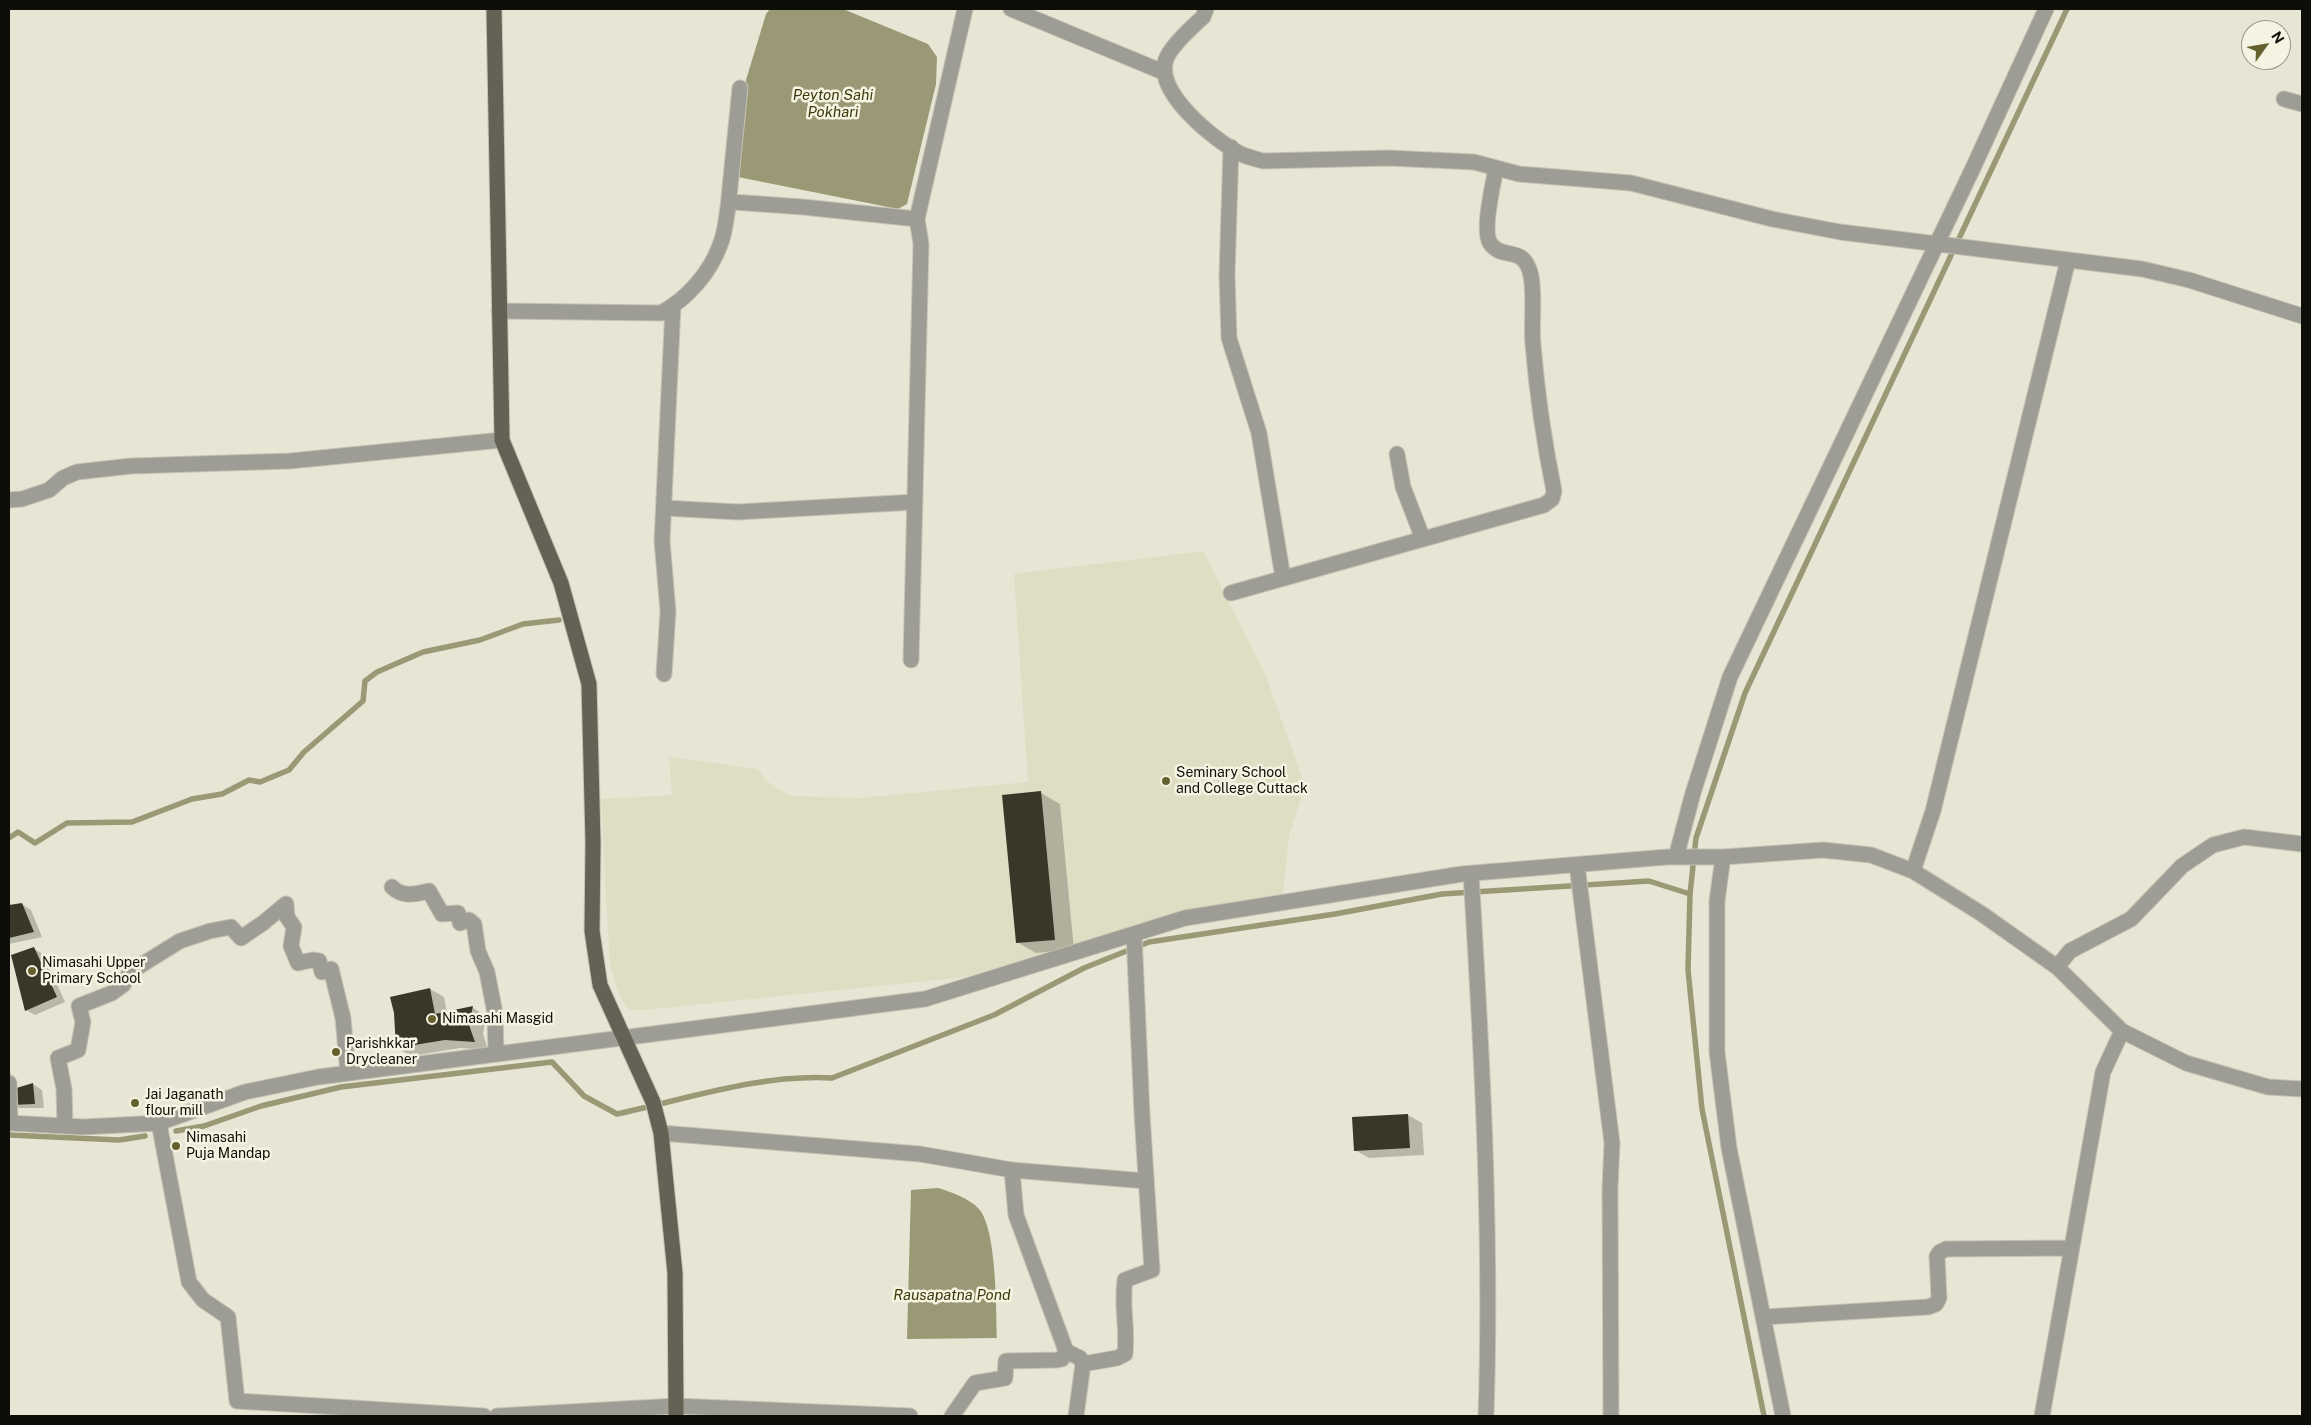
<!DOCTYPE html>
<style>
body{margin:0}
#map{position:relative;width:2311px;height:1425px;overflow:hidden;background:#e7e6d4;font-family:"Public Sans",sans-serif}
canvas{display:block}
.frame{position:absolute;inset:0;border:10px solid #0e0e08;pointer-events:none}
.north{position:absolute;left:2241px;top:20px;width:50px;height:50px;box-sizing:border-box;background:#f5f3e1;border:1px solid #99978a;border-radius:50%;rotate:58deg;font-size:14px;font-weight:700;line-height:20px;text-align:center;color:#0e0e08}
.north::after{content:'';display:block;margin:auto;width:18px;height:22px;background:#65612d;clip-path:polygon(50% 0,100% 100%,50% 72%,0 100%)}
</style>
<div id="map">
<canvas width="2311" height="1425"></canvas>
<div class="frame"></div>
<div class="north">N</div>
</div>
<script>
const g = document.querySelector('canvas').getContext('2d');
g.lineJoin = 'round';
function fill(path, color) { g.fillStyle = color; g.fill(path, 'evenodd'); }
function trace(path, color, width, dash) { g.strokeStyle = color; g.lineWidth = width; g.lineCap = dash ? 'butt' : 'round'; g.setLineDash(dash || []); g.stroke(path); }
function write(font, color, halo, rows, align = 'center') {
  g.font = font + ' "Public Sans",sans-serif'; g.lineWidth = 5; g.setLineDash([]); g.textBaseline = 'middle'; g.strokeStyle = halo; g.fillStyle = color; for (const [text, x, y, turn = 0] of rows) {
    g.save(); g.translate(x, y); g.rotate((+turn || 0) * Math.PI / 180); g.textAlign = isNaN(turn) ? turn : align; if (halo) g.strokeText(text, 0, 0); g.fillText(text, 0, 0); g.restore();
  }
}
const built = new Path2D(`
 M1203 551 1265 674 1303 780V791L1289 836 1283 894 1194 908 966 977 644 1010H630L621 999 610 966 601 799 672 795 669 757 758 769 765 780 790 796 861 798 1028 782 1014 574Z`);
const water = new Path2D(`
 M770 9H843L928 44 937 57 936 84 907 204 898 209 738 177 743 90 766 14Z
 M938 1188C951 1192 969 1198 979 1209 997 1230 996 1309 997 1338L907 1339 911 1190Z`);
const shadow = new Path2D(`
 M1041 793 1060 804 1074 950 1036 953 1017 942Z
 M22 904 31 910 42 937 9 944V906Z
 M34 949 43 954 65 1002 35 1015 26 1010Z
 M430 989 444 997 447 1013 473 1008 486 1016 483 1034 488 1050 460 1048 411 1056 397 1048Z
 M9 1065 13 1090 33 1084 42 1090 44 1108H9Z
 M1408 1115 1422 1123 1424 1155 1369 1158 1355 1150Z`);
const stream = new Path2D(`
 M9 838 18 832 35 843 67 823 132 822 192 799 222 794 249 780 260 782 289 770 304 752 363 701 365 681 377 672 423 652 480 640 523 624 559 620
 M176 1131 204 1126 261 1106 341 1087 552 1062 584 1096 617 1114C687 1099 759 1074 832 1078L994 1015 1084 968 1149 942 1335 914 1442 894 1649 881 1690 894
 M9 1135 119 1140 145 1136
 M1764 1416 1702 1109 1688 970 1690 894 1696 838 1745 693 2067 9`);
const building = new Path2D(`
 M1041 791 1055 940 1016 943 1002 795Z
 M22 903 34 932 9 938V905Z
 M34 947 57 997 25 1011 11 955Z
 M430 988 435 1014 473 1006 469 1025 475 1042 445 1040 396 1048 394 1013 390 997Z
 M33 1083 35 1104 10 1105 13 1089Z
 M1408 1114 1410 1148 1354 1151 1352 1117Z`);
const minor = new Path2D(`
 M1011 9 1163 72
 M1206 9 1203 17C1192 27 1173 44 1167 57 1151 90 1215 141 1241 154 1248 157 1256 159 1263 161L1388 158 1474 162 1519 174 1631 183 1772 219 1840 232 2142 269 2189 280 2302 316
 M2284 99 2302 104
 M1231 147 1227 275 1229 338 1259 433 1283 578
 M728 207 740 88
 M499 311 661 313C687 299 710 273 720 245 725 234 726 219 728 207L733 202 803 207 917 219 965 9
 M1397 454 1403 487 1423 539
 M9 500 22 499 49 490 63 478 77 472 131 466 290 461 502 440
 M664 508 738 512 915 502
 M1231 593 1544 505 1552 499 1554 491C1544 442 1537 394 1533 344 1531 323 1535 296 1531 276 1524 243 1503 262 1490 243 1482 230 1493 185 1496 168
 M911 660 921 244 917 219
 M664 674 668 611 662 541 673 306
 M1676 857 1693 793 1730 677 1973 168 2046 9
 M1723 857 1717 901V1052L1729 1148 1783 1416
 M1577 865 1612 1143 1610 1189 1611 1416
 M1913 871 1933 811 2068 260
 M1471 874C1482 1054 1492 1235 1486 1416
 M392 887C403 898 415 894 429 891L442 914 458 913 460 923 469 920 474 924 478 951 487 972 495 1013 496 1054
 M2057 967 2070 951 2131 919 2182 866 2213 845 2244 837 2302 844
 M9 1083 10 1123
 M9 1123 83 1127 159 1123 245 1092 318 1077 925 999 1185 918 1462 874 1667 857H1723L1823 850 1871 855 1913 871 1982 914 2057 967 2122 1031 2186 1063 2268 1087 2302 1089
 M159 1123 189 1282 203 1300 228 1317 237 1401 484 1416
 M65 1126 64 1089 58 1058 78 1050 83 1022 79 1006 112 993 123 985 130 972 180 941 210 931 231 927 241 938 263 923 286 904 287 917 294 927 291 946 298 963 312 960 319 961 322 972 331 969 343 1018 348 1073
 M661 1133 920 1154 1012 1170 1146 1181
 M1012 1170 1016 1215 1066 1351 1080 1358 1083 1364 1076 1416
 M1764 1317 1928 1307 1936 1304 1939 1298 1937 1256 1940 1252 1946 1249 2071 1248
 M1083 1364 1117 1358 1125 1354C1128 1328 1121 1307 1125 1280L1152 1270 1142 1114 1134 934
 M497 1416 676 1406 910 1416
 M952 1416 975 1383 1005 1378 1006 1361 1057 1360 1062 1359 1066 1351
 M2042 1416 2103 1072 2122 1031`);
const major = new Path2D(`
 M494 9 502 440 561 583 589 684 593 842 592 931 600 985 653 1102 661 1133 675 1273 676 1416`);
const markers = [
 [1166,781,5,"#65612d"],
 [32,971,5,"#65612d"],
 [432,1019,5,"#65612d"],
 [336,1052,5,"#65612d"],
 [135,1103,5,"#65612d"],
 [176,1146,5,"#65612d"]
];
const poiNames = [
 ["Seminary School",1176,773],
 ["and College Cuttack",1176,789],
 ["Nimasahi Upper",42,963],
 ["Primary School",42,979],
 ["Nimasahi Masgid",442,1019],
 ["Parishkkar",346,1044],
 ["Drycleaner",346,1060],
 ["Jai Jaganath",145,1095],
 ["flour mill",145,1111],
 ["Nimasahi",186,1138],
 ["Puja Mandap",186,1154]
];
const waterNames = [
 ["Peyton Sahi",833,95],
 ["Pokhari",833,112],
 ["Rausapatna Pond",952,1295]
];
fill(built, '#dfddc3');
fill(water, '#9a9875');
fill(shadow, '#0003');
trace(stream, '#9a9875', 5.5);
fill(building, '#383728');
trace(minor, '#c4c3b3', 17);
trace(major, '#c4c3b3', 17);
trace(minor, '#9d9d95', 15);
trace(major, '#636254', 15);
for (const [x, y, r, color] of markers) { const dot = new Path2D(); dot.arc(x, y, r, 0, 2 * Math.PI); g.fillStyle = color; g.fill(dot); trace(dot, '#f5f3e1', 2); }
write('14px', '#0e0e08', '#f5f3e1', poiNames, 'left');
write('italic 15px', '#3e3a0d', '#f5f3e1', waterNames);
</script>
